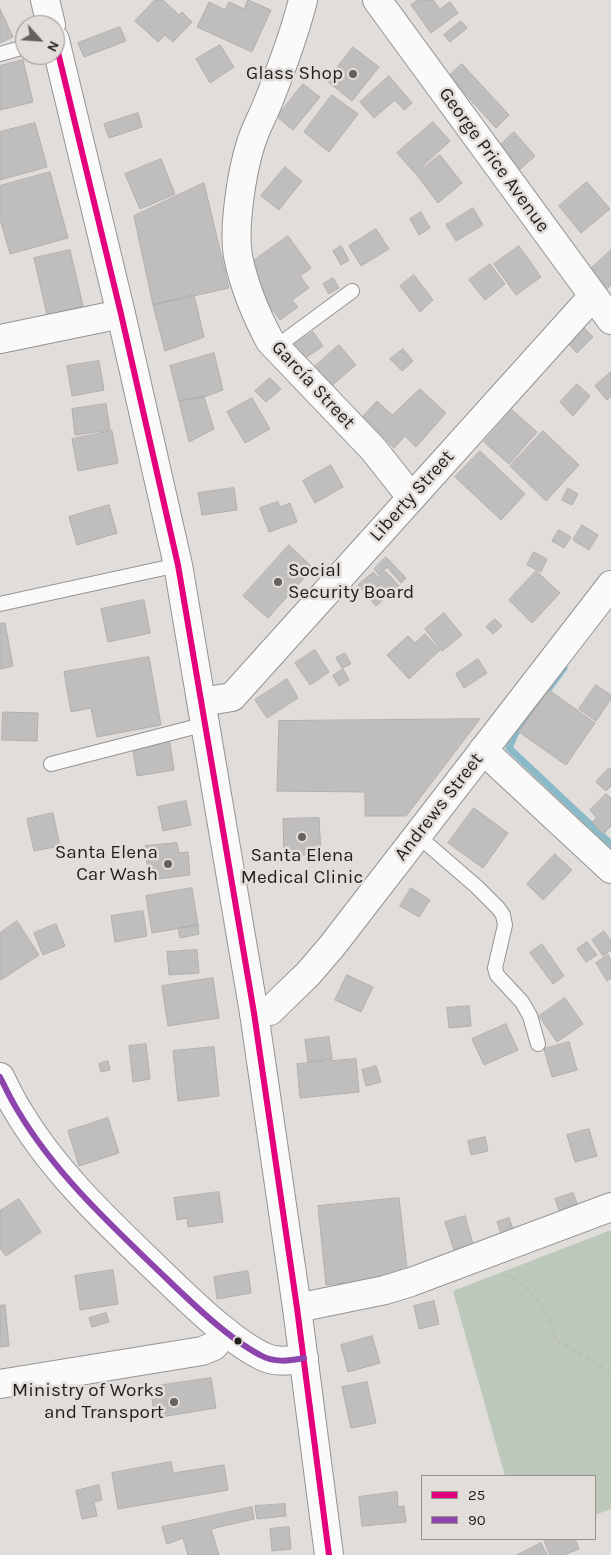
<!DOCTYPE html>
<meta charset="utf-8">
<style>
body{margin:0}
#map{position:relative;width:611px;height:1555px;overflow:hidden;background:#e0dddb;font-family:Karla,sans-serif}
canvas{display:block}
.legend{position:absolute;left:421px;top:1475px;width:175px;height:65px;box-sizing:border-box;background:#e2ddd9;border:1px solid #95918e;margin:0;padding:6px 9px;list-style:none;font-size:15px;color:#211f1e}
.legend li{display:flex;align-items:center;gap:10px;height:25px}
.legend b{width:25px;border:1px solid #95918e}
.north{position:absolute;left:15px;top:15px;width:50px;height:50px;box-sizing:border-box;background:#e2ddd9;border:1px solid #95918e;border-radius:50%;rotate:116deg;font-size:14px;font-weight:700;line-height:20px;text-align:center;color:#211f1e}
.north::after{content:'';display:block;margin:auto;width:18px;height:22px;background:#646260;clip-path:polygon(50% 0,100% 100%,50% 72%,0 100%)}
</style>
<div id="map">
<canvas width="611" height="1555"></canvas>
<ul class="legend">
<li><b style="height:6px;background:#e5007d"></b>25</li>
<li><b style="height:6px;background:#8e44ad"></b>90</li>
</ul>
<div class="north">N</div>
</div>
<script>
const g = document.querySelector('canvas').getContext('2d');
g.lineJoin = 'round';
function fill(path, color) { g.fillStyle = color; g.fill(path, 'evenodd'); }
function trace(path, color, width, dash) { g.strokeStyle = color; g.lineWidth = width; g.lineCap = dash ? 'butt' : 'round'; g.setLineDash(dash || []); g.stroke(path); }
function write(font, color, halo, rows, align = 'center') {
  g.font = font + ' Karla,sans-serif'; g.lineWidth = 5; g.setLineDash([]); g.textBaseline = 'middle'; g.strokeStyle = halo; g.fillStyle = color; for (const [text, x, y, turn = 0] of rows) {
    g.save(); g.translate(x, y); g.rotate((+turn || 0) * Math.PI / 180); g.textAlign = isNaN(turn) ? turn : align; if (halo) g.strokeText(text, 0, 0); g.fillText(text, 0, 0); g.restore();
  }
}
const green = new Path2D(`
 M611 1230V1509L595 1515V1476H505L453 1291Z`);
const stream = new Path2D(`
 M564 668 515 734 509 748 611 844`);
const building = new Path2D(`
 M155 0H163L179 15 182 12 192 22 173 42 165 35 158 42 135 21Z
 M248 0 271 10 252 52 197 27 209 2 225 10 229 2 244 9Z
 M418 0H433L440 9 450 2 458 13 431 33 411 5Z
 M0 9 13 37 0 43Z
 M461 21 467 28 450 42 444 35Z
 M120 27 126 41 84 57 78 43Z
 M220 45 234 67 210 83 196 59Z
 M353 47 379 67 352 101 327 81Z
 M23 60 33 102 0 110V66Z
 M462 64 509 115 496 128 449 76Z
 M389 76 412 103 404 110 395 100 374 118 360 102Z
 M303 84 320 97 293 130 277 117Z
 M332 95 358 114 329 152 304 132Z
 M138 113 142 127 109 138 104 124Z
 M433 122 450 141 415 173 397 153Z
 M35 123 47 167 0 180V132Z
 M514 132 535 156 517 172 496 149Z
 M440 155 462 183 438 203 416 174Z
 M161 159 175 194 140 209 125 174Z
 M285 167 302 181 279 210 261 196Z
 M50 172 68 238 10 254 0 219V186Z
 M587 182 610 209 581 233 559 206Z
 M204 183 229 288 153 305 134 216Z
 M473 208 483 225 456 241 446 225Z
 M421 212 430 228 419 235 410 219Z
 M376 229 389 249 361 266 349 246Z
 M288 236 311 268 300 276 309 288 292 300 298 307 280 320 242 269Z
 M341 246 349 260 341 265 333 251Z
 M519 246 541 277 516 295 494 264Z
 M70 250 83 306 47 315 34 258Z
 M611 250V285L601 295 583 276Z
 M490 264 505 284 485 300 469 280Z
 M414 275 433 300 420 312 400 286Z
 M333 278 339 288 329 294 323 284Z
 M194 295 204 337 165 351 153 305Z
 M582 326 593 337 577 353 567 342Z
 M313 332 323 346 304 359 294 345Z
 M339 345 356 365 330 387 313 368Z
 M403 349 413 361 402 371 390 359Z
 M214 353 223 390 204 397 179 401 170 366Z
 M99 361 104 390 72 396 67 366Z
 M611 372V396L607 400 595 386Z
 M270 378 281 389 266 402 255 391Z
 M577 384 590 396 573 416 560 402Z
 M420 389 446 413 416 447 405 436 394 448 363 416 377 401 392 415Z
 M204 397 214 429 189 442 179 401Z
 M252 398 270 429 245 443 227 412Z
 M106 404 110 430 75 435 72 409Z
 M512 410 537 432 509 464 484 442Z
 M112 431 118 463 78 471 72 439Z
 M543 431 579 465 546 501 510 466Z
 M480 451 525 494 501 520 455 477Z
 M331 465 343 487 315 503 303 481Z
 M234 488 237 510 202 515 198 493Z
 M568 488 578 494 572 505 562 500Z
 M278 502 280 507 290 503 297 522 269 532 260 508Z
 M109 505 117 533 77 545 69 517Z
 M582 525 598 535 589 550 573 540Z
 M559 530 571 537 564 548 552 541Z
 M289 545 313 568 268 618 243 596Z
 M534 552 547 559 541 572 527 565Z
 M386 557 406 578 401 583 387 567 379 575 374 569Z
 M385 571 399 586 376 606 358 585 373 572 378 577Z
 M536 571 560 593 532 623 509 600Z
 M144 600 150 633 108 642 101 609Z
 M444 613 462 635 442 651 425 629Z
 M495 619 502 626 493 634 486 627Z
 M5 623 13 666 0 669V624Z
 M425 634 440 650 409 679 387 655 408 636 415 643Z
 M315 650 329 672 310 685 295 663Z
 M345 653 351 664 342 668 336 658Z
 M149 657 161 725 97 737 91 708 71 712 64 672Z
 M478 659 487 673 464 688 456 674Z
 M343 669 349 680 339 686 333 676Z
 M287 679 298 698 267 718 255 700Z
 M596 685 611 695V699L596 721 579 709Z
 M549 690 595 723 566 765 519 732Z
 M3 712 38 713 37 741 2 740Z
 M480 719 406 816H365V792L277 791 279 721Z
 M169 737 174 770 137 776 132 744Z
 M609 768 611 770V786L606 791 596 782Z
 M606 794 611 798V826L603 834 592 822 597 818 590 810Z
 M186 801 191 825 163 831 158 807Z
 M474 808 508 833 483 868 448 843Z
 M53 813 60 846 34 851 27 819Z
 M319 818 321 854 284 856 283 819Z
 M177 843 179 853 188 852 190 875 149 880 145 846Z
 M555 854 572 870 543 900 527 884Z
 M192 888 198 925 152 933 146 896Z
 M411 888 430 900 419 917 400 906Z
 M143 911 147 936 115 942 111 916Z
 M17 921 39 955 1 980 0 978V933Z
 M56 924 65 946 43 955 34 933Z
 M198 925 199 934 180 938 178 928Z
 M604 931 611 941V950L603 956 592 940Z
 M587 942 597 955 586 962 577 949Z
 M542 944 564 976 553 984 530 953Z
 M197 950 199 973 169 975 167 952Z
 M608 955 611 960V978L607 981 596 963Z
 M347 975 373 987 361 1012 335 1000Z
 M213 978 219 1018 168 1026 162 986Z
 M565 998 583 1024 557 1042 539 1016Z
 M469 1006 471 1026 449 1028 447 1008Z
 M506 1024 518 1050 484 1065 472 1039Z
 M329 1037 332 1059 308 1062 305 1040Z
 M569 1042 577 1070 552 1077 544 1049Z
 M146 1044 150 1079 133 1082 129 1046Z
 M214 1047 219 1096 178 1101 173 1051Z
 M356 1059 359 1092 300 1098 297 1064Z
 M108 1061 110 1070 101 1072 99 1064Z
 M376 1066 381 1082 366 1086 362 1070Z
 M108 1118 119 1153 79 1166 68 1131Z
 M589 1129 597 1156 575 1162 567 1135Z
 M485 1137 488 1151 471 1155 468 1141Z
 M219 1192 223 1222 188 1227 187 1218 177 1220 174 1198Z
 M573 1193 579 1209 561 1216 555 1199Z
 M399 1198 408 1277 326 1285 318 1206Z
 M19 1199 41 1232 6 1256 0 1248V1211Z
 M465 1216 473 1244 454 1250 445 1222Z
 M509 1218 513 1229 501 1233 497 1222Z
 M113 1270 118 1304 80 1310 75 1276Z
 M248 1271 251 1293 217 1299 214 1277Z
 M434 1301 439 1324 419 1329 414 1306Z
 M5 1305 9 1346 0 1347V1306Z
 M106 1313 109 1322 92 1327 89 1318Z
 M372 1336 380 1363 348 1372 341 1345Z
 M211 1378 216 1408 155 1418 150 1387Z
 M367 1382 376 1423 351 1428 342 1387Z
 M171 1462 173 1473 224 1465 228 1490 118 1509 112 1473Z
 M99 1485 102 1500 94 1502 97 1516 82 1519 76 1491Z
 M397 1492 398 1507 404 1506 406 1522 362 1526 359 1497Z
 M285 1504 286 1516 257 1519 255 1506Z
 M252 1507 254 1519 211 1529 219 1555H188L183 1538 167 1544 162 1527Z
 M289 1527 291 1549 272 1551 270 1529Z
 M544 1539H575L579 1549 564 1555H550Z
 M541 1543 547 1555H517Z`);
const path = new Path2D(`
 M505 1275C531 1285 550 1312 556 1340L611 1372`);
const lane = new Path2D(`
 M0 54 25 47
 M276 347 352 291
 M0 604 178 565
 M51 764 206 724
 M417 835 477 887 498 908 503 915 505 925 495 968 497 975 522 1002 530 1016 538 1044`);
const street = new Path2D(`
 M303 0C294 36 281 70 267 105 262 117 255 130 251 143 242 171 233 227 238 256 244 286 256 315 270 341L374 450 411 497
 M0 339 121 314
 M483 750 611 869
 M254 1013 270 1011 279 1002 308 974 332 946 611 585
 M297 1308 385 1290 411 1282 611 1207
 M0 1384 202 1351 214 1346 225 1331`);
const secondary = new Path2D(`
 M45 0 51 25
 M377 0 611 320
 M55 40 121 314 178 565 254 1013 297 1308 329 1555
 M202 702 232 697 593 296
 M0 1077C6 1089 11 1100 18 1111 56 1175 113 1227 166 1278 192 1303 228 1338 260 1355 274 1363 288 1361 304 1358`);
const bus1 = new Path2D(`
 M55 40 121 314 178 565 254 1013 297 1308 329 1555`);
const bus2 = new Path2D(`
 M0 1077C6 1089 11 1100 18 1111 56 1175 113 1227 166 1278 192 1303 228 1338 260 1355 274 1363 288 1361 304 1358`);
const markers = [
 [353,74,5,"#646260"],
 [278,582,5,"#646260"],
 [302,837,5,"#646260"],
 [168,864,5,"#646260"],
 [238,1341,4.5,"#211f1e"],
 [174,1402,5,"#646260"]
];
const poiNames = [
 ["Glass Shop",343,74],
 ["Social",288,571,"left"],
 ["Security Board",288,593,"left"],
 ["Santa Elena",158,853],
 ["Car Wash",158,875],
 ["Santa Elena",302,856,"center"],
 ["Medical Clinic",302,878,"center"],
 ["Ministry of Works",164,1391],
 ["and Transport",164,1413]
];
const streetNames = [
 ["George Price Avenue",494,160,54],
 ["García Street",313,385,47],
 ["Liberty Street",412,496,-48],
 ["Andrews Street",439,807,-52]
];
fill(green, '#bcc9ba');
trace(stream, '#8abac8', 7);
fill(building, '#c0bebd');
trace(building, '#b1afad', 1);
trace(lane, '#969492', 16);
trace(street, '#969492', 30);
trace(secondary, '#969492', 30);
trace(path, '#bebdbb', 3, [4, 4]);
trace(lane, '#fafafa', 14);
trace(street, '#fafafa', 28);
trace(secondary, '#fafafa', 28);
trace(bus1, '#e5007d', 6);
trace(bus2, '#8e44ad', 6);
for (const [x, y, r, color] of markers) { const dot = new Path2D(); dot.arc(x, y, r, 0, 2 * Math.PI); g.fillStyle = color; g.fill(dot); trace(dot, '#e2ddd9', 2); }
write('19px', '#211f1e', '#e2ddd9', poiNames, 'right');
write('19px', '#211f1e', '#e2ddd9', streetNames);
</script>
